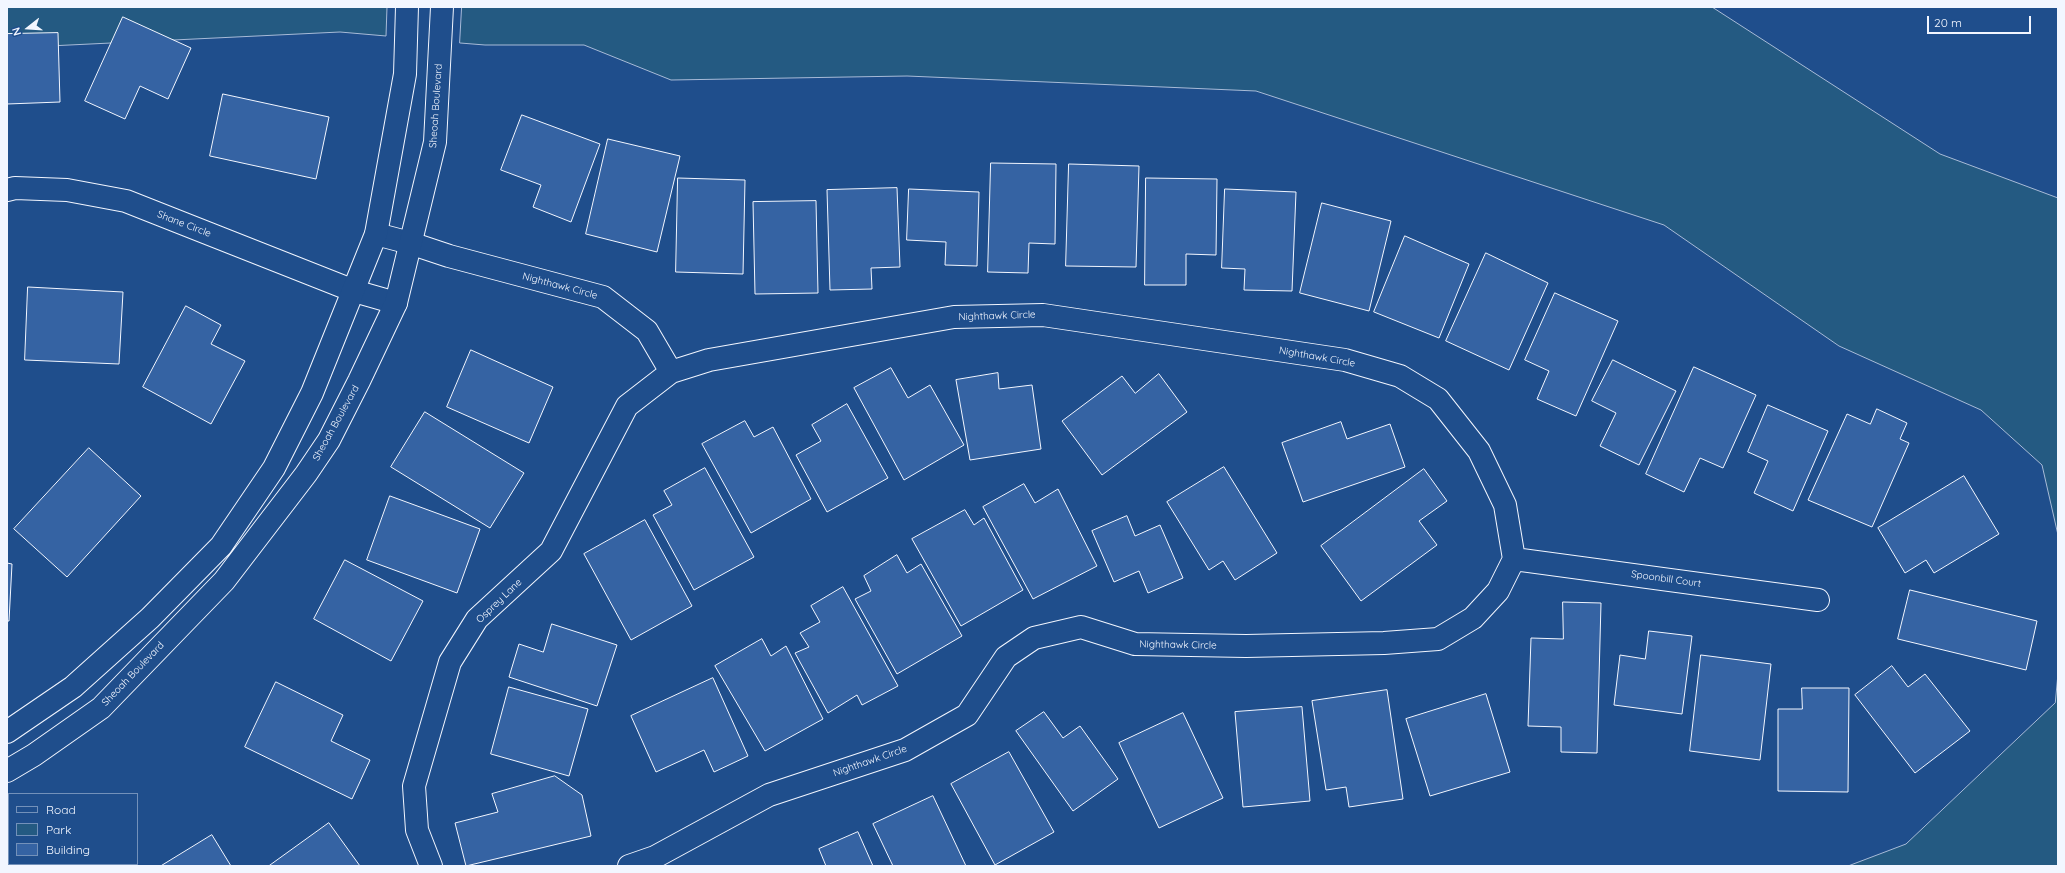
<!DOCTYPE html>
<style>
body{margin:0}
#map{position:relative;width:2065px;height:873px;overflow:hidden;background:#1f4e8c;font-family:Quicksand,sans-serif}
canvas{display:block}
.frame{position:absolute;inset:0;border:8px solid #f2f6ff;pointer-events:none}
.legend{position:absolute;left:8px;top:793px;width:130px;height:72px;box-sizing:border-box;background:#1f4e8c;border:1px solid #7391ba;margin:0;padding:5px 7px;list-style:none;font-size:12px;color:#f2f6ff}
.legend li{display:flex;align-items:center;gap:8px;height:20px}
.legend b{width:20px;border:1px solid #7391ba}
.north{position:absolute;left:8px;top:8px;width:40px;height:40px;-webkit-text-stroke:3px #1f4e8c;paint-order:stroke;rotate:253deg;font-size:11px;font-weight:700;line-height:16px;text-align:center;color:#f2f6ff}
.north::after{content:'';display:block;margin:auto;width:14px;height:18px;background:#f2f6ff;clip-path:polygon(50% 0,100% 100%,50% 72%,0 100%)}
.scale{position:absolute;left:1927px;top:16px;width:104px;height:18px;box-sizing:border-box;border:2px solid #f2f6ff;border-top:0;padding-left:5px;font-size:12px;line-height:14px;white-space:nowrap;color:#f2f6ff;-webkit-text-stroke:3px #1f4e8c;paint-order:stroke}
</style>
<div id="map">
<canvas width="2065" height="873"></canvas>
<div class="frame"></div>
<ul class="legend">
<li><b style="height:5px;background:#1f4e8c"></b>Road</li>
<li><b style="height:11px;background:#245a82"></b>Park</li>
<li><b style="height:11px;background:#3563a3"></b>Building</li>
</ul>
<div class="north">N</div>
<div class="scale">20 m</div>
</div>
<script>
const g = document.querySelector('canvas').getContext('2d');
g.lineJoin = 'round';
function fill(path, color) { g.fillStyle = color; g.fill(path, 'evenodd'); }
function trace(path, color, width, dash) { g.strokeStyle = color; g.lineWidth = width; g.lineCap = dash ? 'butt' : 'round'; g.setLineDash(dash || []); g.stroke(path); }
function write(font, color, halo, rows, align = 'center') {
  g.font = font + ' Quicksand,sans-serif'; g.lineWidth = 3; g.setLineDash([]); g.textBaseline = 'middle'; g.strokeStyle = halo; g.fillStyle = color; for (const [text, x, y, turn = 0] of rows) {
    g.save(); g.translate(x, y); g.rotate((+turn || 0) * Math.PI / 180); g.textAlign = isNaN(turn) ? turn : align; if (halo) g.strokeText(text, 0, 0); g.fillText(text, 0, 0); g.restore();
  }
}
const green = new Path2D(`
 M7 7H387L386 36 340 32 7 48Z
 M462 7H1712L1940 154 2058 198V535L2042 465 1981 410 1839 346 1664 225 1256 91 907 76 671 80 584 45H485L460 43Z
 M2058 674V866H1848L1906 844 2055 703Z`);
const building = new Path2D(`
 M123 17 191 48 168 99 140 86 125 119 85 101Z
 M58 33 60 102 7 104V34Z
 M223 94 329 117 316 179 210 156Z
 M522 115 600 144 571 222 533 207 541 185 501 170Z
 M608 139 680 156 657 252 586 234Z
 M991 163 1056 164 1055 244 1029 243 1028 273 988 272Z
 M1069 164 1139 166 1136 267 1066 266Z
 M678 178 745 180 743 274 676 272Z
 M1146 178 1217 179 1216 255 1186 254V285H1145Z
 M897 188 900 267 871 268 872 289 830 290 827 190Z
 M909 189 979 192 977 266 945 265 946 242 907 240Z
 M1225 189 1296 192 1292 291 1244 290 1245 269 1222 268Z
 M816 201 818 293 755 294 753 202Z
 M1322 203 1391 221 1369 311 1300 293Z
 M1405 236 1469 264 1439 338 1374 312Z
 M1486 253 1548 283 1509 370 1446 341Z
 M28 287 123 292 119 364 25 360Z
 M1555 293 1618 321 1576 416 1537 399 1549 371 1525 360Z
 M186 306 221 325 211 344 245 361 211 424 143 387Z
 M471 350 553 387 529 443 447 407Z
 M1613 360 1676 391 1639 465 1600 446 1616 413 1592 401Z
 M1694 367 1756 395 1723 468 1700 458 1684 492 1646 474Z
 M891 368 908 398 930 385 964 445 904 480 854 388Z
 M998 373 999 389 1032 385 1041 449 970 460 956 380Z
 M1159 374 1187 412 1102 475 1062 421 1122 376 1135 393Z
 M847 404 888 478 827 512 796 455 821 441 812 425Z
 M1768 405 1828 431 1793 511 1754 493 1768 461 1748 452Z
 M1877 409 1907 423 1900 439 1909 443 1872 527 1808 500 1847 414 1870 424Z
 M425 412 524 473 490 528 391 467Z
 M745 421 754 437 773 427 811 499 751 533 702 444Z
 M1341 422 1347 439 1390 424 1405 467 1303 502 1282 443Z
 M89 448 141 496 67 577 14 529Z
 M1224 467 1277 553 1235 580 1223 561 1209 570 1167 502Z
 M705 468 754 557 694 590 653 515 672 505 664 491Z
 M1424 469 1447 501 1419 521 1437 545 1361 601 1321 546Z
 M1964 476 1999 534 1934 573 1926 560 1905 573 1878 528Z
 M1024 484 1035 503 1058 489 1097 566 1033 599 983 507Z
 M390 496 480 529 457 593 367 560Z
 M965 510 974 525 984 518 1023 590 961 626 912 539Z
 M1127 516 1135 536 1160 525 1183 578 1148 593 1139 571 1114 582 1092 531Z
 M645 520 692 606 631 640 584 554Z
 M897 555 907 573 921 564 962 636 897 674 855 599 871 591 864 576Z
 M345 560 423 601 391 661 314 619Z
 M7 563 12 564 9 621H7Z
 M843 587 898 686 862 705 857 695 828 713 795 653 809 647 800 633 820 622 811 606Z
 M1910 590 2037 621 2026 670 1898 639Z
 M1563 602 1601 603 1597 753 1561 752V727L1528 726 1531 638 1563 639Z
 M552 624 617 645 597 706 509 677 519 644 543 652Z
 M1649 631 1692 636 1682 714 1614 705 1620 655 1645 659Z
 M762 639 771 656 786 646 823 719 765 751 715 666Z
 M1701 655 1771 664 1760 760 1690 751Z
 M1892 666 1908 687 1925 674 1970 731 1915 773 1855 695Z
 M713 678 748 756 714 772 704 750 656 772 631 716Z
 M276 682 343 715 331 741 370 760 352 799 245 747Z
 M509 687 588 709 569 776 491 754Z
 M1802 688H1849L1848 792 1778 791V709H1802Z
 M1387 690 1403 799 1349 807 1346 787 1326 790 1312 701Z
 M1486 694 1510 772 1430 796 1406 719Z
 M1302 707 1310 801 1243 807 1235 712Z
 M1044 712 1063 738 1080 726 1118 779 1073 811 1016 731Z
 M1183 713 1223 798 1159 828 1119 743Z
 M1009 752 1054 832 995 865 951 784Z
 M555 776 582 795 591 836 466 866 455 823 498 812 492 794Z
 M933 796 966 866H893L873 824Z
 M329 823 360 866H269Z
 M858 832 873 866H826L819 849Z
 M212 835 231 866H161Z`);
const street = new Path2D(`
 M7 190 15 188 67 190 126 201 354 291 396 303
 M376 234 410 243 449 256 603 297 647 331 671 372
 M1514 559 1818 600
 M431 866 417 830 414 786 450 662 477 619 551 551 627 406 671 372 709 360 954 317 1043 315 1345 360 1400 376 1438 399 1479 451 1505 505 1514 559 1498 591 1473 618 1438 639 1384 643 1246 646 1135 644 1081 627 1034 638 1006 657 967 715 905 750 769 795 655 857 629 866`);
const secondary = new Path2D(`
 M7 732 73 687 150 618 221 546 274 468 312 393 376 234 405 74 407 7
 M7 771 34 755 101 708 224 581 306 474 329 440 359 381 396 303 435 142 442 7`);
const streetNames = [
 ["Sheoah Boulevard",436,106,-86],
 ["Shane Circle",184,224,21],
 ["Nighthawk Circle",560,286,15],
 ["Nighthawk Circle",997,316,-2],
 ["Nighthawk Circle",1317,357,10],
 ["Sheoah Boulevard",336,423,-61],
 ["Spoonbill Court",1666,579,8],
 ["Osprey Lane",499,601,-44],
 ["Nighthawk Circle",1178,645,1],
 ["Sheoah Boulevard",133,674,-46],
 ["Nighthawk Circle",870,761,-19]
];
fill(green, '#245a82');
trace(green, '#a8bbd7', 1);
fill(building, '#3563a3');
trace(building, '#f2f6ff', 1);
trace(street, '#f2f6ff', 24);
trace(secondary, '#f2f6ff', 24);
trace(street, '#1f4e8c', 22);
trace(secondary, '#1f4e8c', 22);
write('10px', '#f2f6ff', '#1f4e8c', streetNames);
</script>
